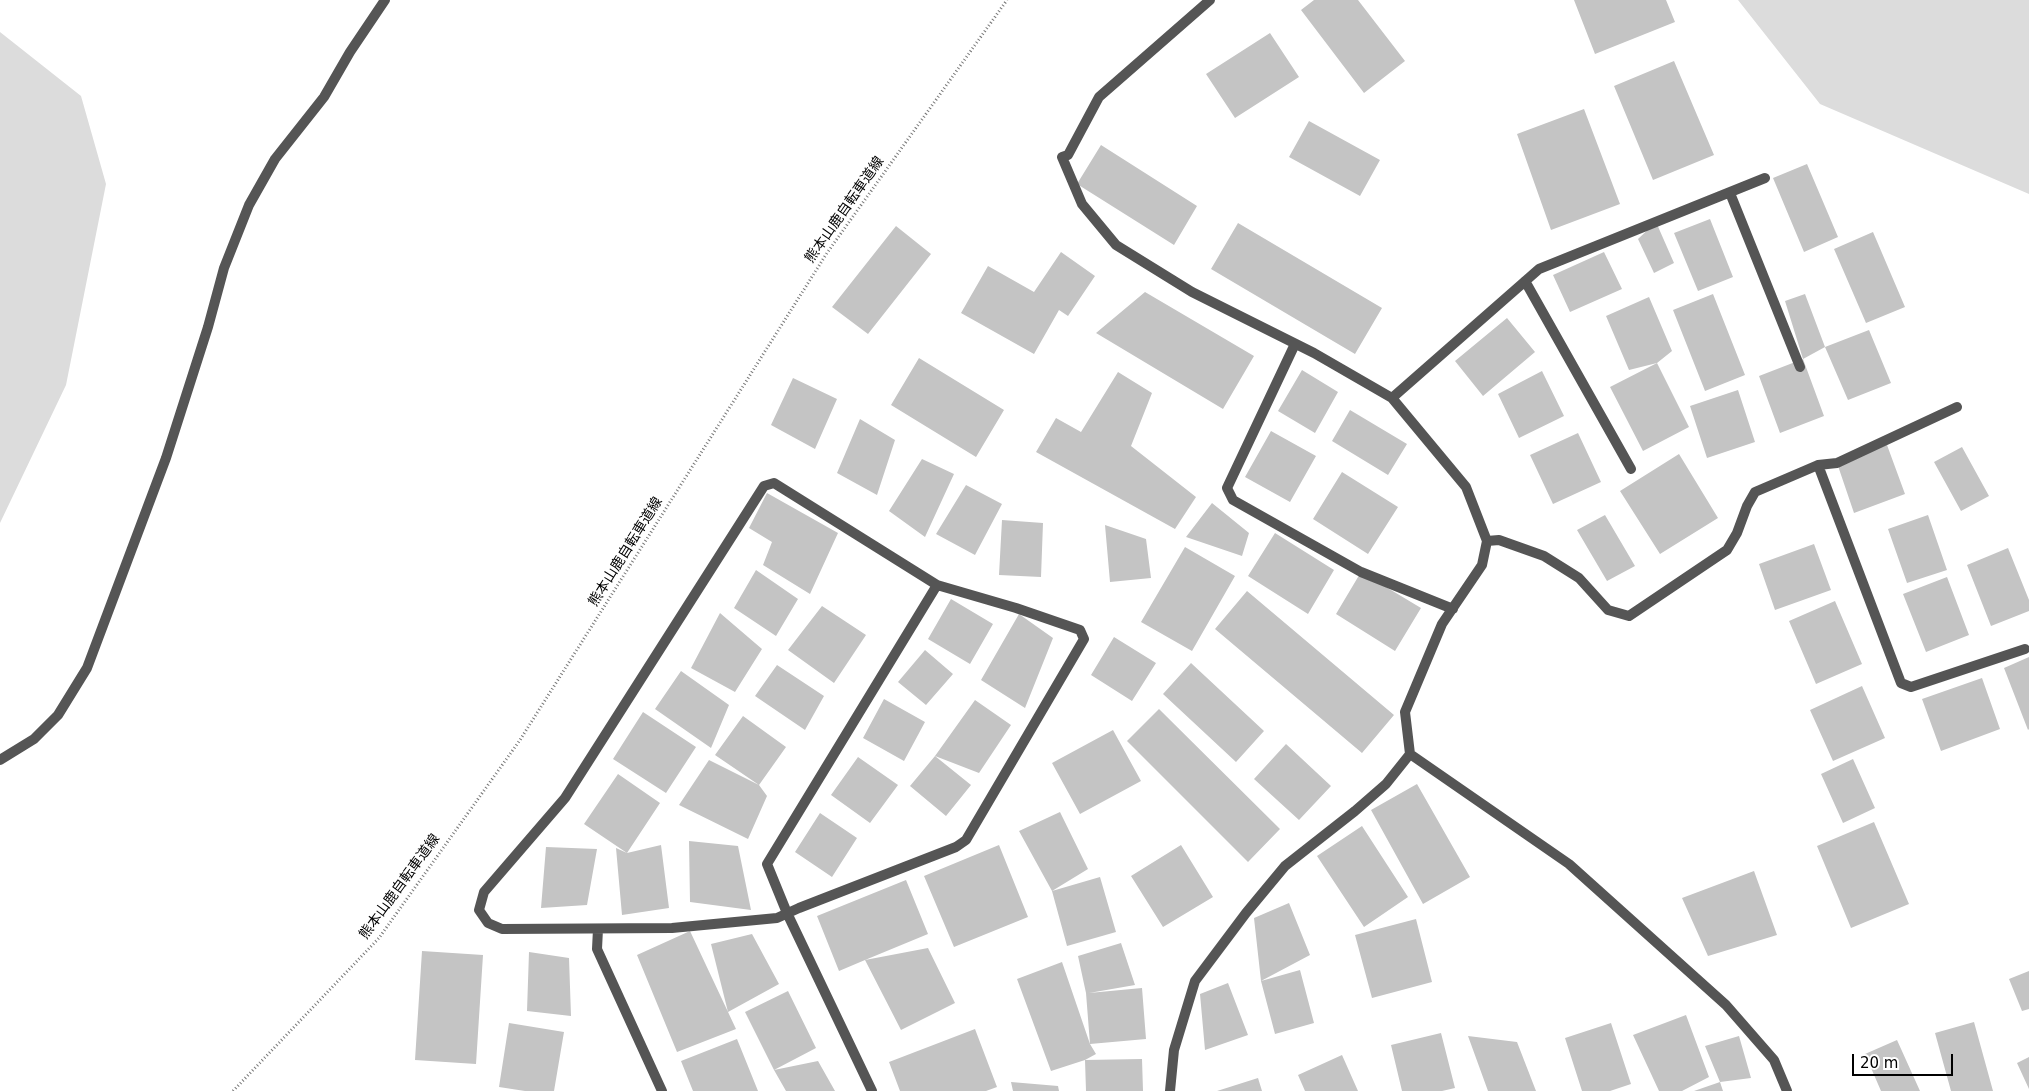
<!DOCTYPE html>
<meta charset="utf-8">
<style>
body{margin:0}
#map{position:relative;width:2029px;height:1091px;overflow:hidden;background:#fff;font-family:"DejaVu Sans",sans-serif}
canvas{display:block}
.scale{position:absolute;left:1852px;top:1054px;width:101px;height:22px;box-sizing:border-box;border:2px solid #000;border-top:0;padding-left:6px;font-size:15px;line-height:18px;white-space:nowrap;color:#000;-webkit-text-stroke:4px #fff;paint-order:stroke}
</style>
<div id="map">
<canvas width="2029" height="1091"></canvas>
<div class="scale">20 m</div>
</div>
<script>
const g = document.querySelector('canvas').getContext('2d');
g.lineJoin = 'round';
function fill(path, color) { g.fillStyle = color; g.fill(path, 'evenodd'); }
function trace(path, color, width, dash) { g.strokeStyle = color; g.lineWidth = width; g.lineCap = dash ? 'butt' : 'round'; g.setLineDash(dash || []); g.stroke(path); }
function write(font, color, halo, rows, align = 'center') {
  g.font = font + ' "DejaVu Sans","Noto Sans JP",sans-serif'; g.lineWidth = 5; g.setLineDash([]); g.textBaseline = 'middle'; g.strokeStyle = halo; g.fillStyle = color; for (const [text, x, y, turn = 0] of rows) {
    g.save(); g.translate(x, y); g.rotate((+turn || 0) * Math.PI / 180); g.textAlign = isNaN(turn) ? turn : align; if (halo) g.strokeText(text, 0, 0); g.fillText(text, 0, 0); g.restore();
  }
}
const green = new Path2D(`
 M1738 0H2029V194L1820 104Z
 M0 32 81 96 106 184 66 385 0 523Z`);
const building = new Path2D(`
 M1314 0H1358L1405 61 1364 93 1301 10Z
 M1574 0H1666L1675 22 1595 54Z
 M1270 33 1299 77 1235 118 1206 74Z
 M1674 61 1714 155 1653 180 1614 86Z
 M1584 109 1620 204 1551 230 1517 134Z
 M1309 121 1380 160 1360 196 1289 157Z
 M1101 145 1197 206 1174 245 1077 184Z
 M1807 164 1838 237 1804 252 1773 178Z
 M1710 219 1733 277 1698 291 1674 233Z
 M1656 222 1674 263 1654 273 1638 239Z
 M1238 223 1382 308 1355 354 1211 269Z
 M896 226 931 254 868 334 832 307Z
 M1873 232 1905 307 1866 323 1834 249Z
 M1061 252 1095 276 1068 316 1059 310 1034 354 961 313 988 266 1034 292Z
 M1604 252 1622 289 1570 312 1553 275Z
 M1145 292 1254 356 1223 409 1096 333Z
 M1713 294 1745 375 1705 391 1673 310Z
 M1805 294 1825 347 1803 359 1785 301Z
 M1649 297 1672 351 1657 363 1689 427 1643 451 1610 387 1657 363 1629 370 1606 316Z
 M1507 318 1535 352 1483 396 1455 361Z
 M1869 330 1891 383 1848 400 1825 347Z
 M919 358 1004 410 976 457 891 405Z
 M1803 359 1824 416 1780 433 1759 376Z
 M1302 370 1338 392 1315 433 1278 411Z
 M1542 371 1564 416 1519 438 1498 394Z
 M1118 372 1152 393 1131 446 1196 497 1175 529 1036 452 1056 418 1081 432Z
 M793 378 837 399 815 449 771 425Z
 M1738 390 1755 442 1707 458 1690 406Z
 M1350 410 1407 444 1388 475 1332 441Z
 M860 419 895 440 877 495 837 473Z
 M1271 431 1316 456 1290 502 1245 477Z
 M1578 433 1601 482 1553 504 1530 455Z
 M1887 445 1905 494 1854 513 1837 463Z
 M1962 447 1989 496 1961 511 1934 462Z
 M1679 454 1718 518 1660 554 1620 491Z
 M922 459 954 474 925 537 889 511Z
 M1342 472 1398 507 1368 554 1313 519Z
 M966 485 1002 504 975 555 936 534Z
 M767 493 838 533 810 594 763 565 772 542 749 528Z
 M1212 503 1249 533 1242 556 1186 537Z
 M1605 515 1635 566 1607 581 1577 530Z
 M1928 515 1947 570 1907 583 1888 529Z
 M1002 520 1043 523 1041 577 999 575Z
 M1105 525 1146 539 1151 578 1110 582Z
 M1275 533 1334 570 1308 614 1248 576Z
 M1814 544 1831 590 1775 610 1759 564Z
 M1185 547 1235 576 1192 651 1141 622Z
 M2008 548 2029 600V611L1991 626 1967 565Z
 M756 570 798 599 776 636 734 608Z
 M1361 572 1421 608 1395 651 1336 614Z
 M1947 577 1969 635 1926 652 1903 594Z
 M1247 591 1394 715 1362 753 1215 629Z
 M951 599 993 624 970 664 928 639Z
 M1835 601 1862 664 1816 684 1789 621Z
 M822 606 866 635 834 683 788 650Z
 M720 613 762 649 735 692 691 668Z
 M1019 614 1053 638 1025 708 981 680Z
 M1114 637 1156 663 1132 701 1091 675Z
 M925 650 953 674 926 705 898 682Z
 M2029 657V729L2028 730 2004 668Z
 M1191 663 1264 731 1236 762 1163 694Z
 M777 665 824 696 805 730 755 696Z
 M681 671 729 705 711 748 655 709Z
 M1982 678 2000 729 1941 751 1922 699Z
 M1862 686 1885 738 1833 761 1810 710Z
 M884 699 925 722 904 761 863 738Z
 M975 700 1011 725 979 773 935 756 971 785 946 816 910 786 935 756Z
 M1159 709 1280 829 1248 862 1127 741Z
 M643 712 696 747 666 793 613 759Z
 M743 716 786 747 759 785 767 796 748 839 679 805 709 760 759 785 715 755Z
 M1113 730 1141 781 1080 814 1052 763Z
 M1286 744 1331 786 1299 820 1254 779Z
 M858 757 898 785 870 823 831 795Z
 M1853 759 1875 808 1843 823 1821 774Z
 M618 774 660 803 627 853 661 845 669 908 622 915 616 848 627 853 584 824Z
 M1417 784 1470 877 1423 904 1371 810Z
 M1060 812 1088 869 1052 891 1019 831Z
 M820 813 857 838 832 877 795 852Z
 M1874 822 1909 904 1851 928 1817 846Z
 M1362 826 1408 897 1364 927 1317 856Z
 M689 841 738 846 751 910 690 902Z
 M999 845 1028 917 954 947 924 876Z
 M1181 845 1213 897 1163 927 1131 876Z
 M546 847 597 849 587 905 541 908Z
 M1754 871 1777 935 1708 956 1682 898Z
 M1100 877 1116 932 1067 946 1052 891Z
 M906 880 928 934 865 960 928 948 955 1003 901 1030 865 960 839 971 817 916Z
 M1289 903 1310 955 1261 981 1254 918Z
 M1416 919 1432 982 1372 998 1355 935Z
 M690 931 736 1029 677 1052 637 955Z
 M752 934 779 984 728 1012 711 944Z
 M1121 943 1135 985 1089 993 1142 988 1146 1039 1090 1044 1096 1054 1085 1060 1051 1071 1017 979 1062 962 1090 1044 1086 993 1078 956Z
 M422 951 483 955 476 1064 415 1060Z
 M529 952 569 958 571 1016 527 1011Z
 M1300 970 1314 1023 1275 1034 1261 981Z
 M2029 971V1009L2022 1011 2009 979Z
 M1228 983 1248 1035 1205 1050 1200 994Z
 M788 991 816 1048 774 1070 818 1061 835 1091H786L774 1070 745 1012Z
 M1686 1015 1709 1077 1682 1091H1659L1633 1035Z
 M1974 1022 1993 1091H1951L1935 1033Z
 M509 1023 564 1032 554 1091H525L499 1087Z
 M1611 1023 1631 1084 1610 1091H1582L1565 1038Z
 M975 1029 997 1087 986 1091H900L889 1062Z
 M1441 1033 1455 1088 1442 1091H1402L1391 1045Z
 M1468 1036 1517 1042 1536 1091H1488Z
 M1739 1036 1751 1078 1720 1082 1705 1046Z
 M737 1039 758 1091H693L681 1061Z
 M1897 1040 1920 1091H1881L1865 1054Z
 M1342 1055 1358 1091H1305L1298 1075Z
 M2029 1057V1089L2017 1063Z
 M1142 1059 1143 1091H1086L1085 1060Z
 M1258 1078 1262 1091H1217Z
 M1011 1082 1058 1086 1059 1091H1013Z
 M1720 1082 1723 1091H1694Z`);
const path = new Path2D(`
 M233 1091 379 938 520 740 827 253 1007 0`);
const street = new Path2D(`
 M1730 193 1800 367
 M1525 281 1631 469
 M1295 344 1227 488 1233 500 1361 572 1453 609
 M1392 398 1539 269 1765 178
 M1818 465 1901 683 1911 687 2025 649
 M774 483 937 585 1016 608 1080 630 1084 639 966 840 956 847 799 908 777 918 672 928 502 929 488 923 479 910 484 892 565 798 764 486Z
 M1487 541 1499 540 1544 556 1579 578 1608 610 1629 616 1727 550 1737 533 1747 506 1755 492 1818 465 1837 463 1957 407
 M1410 754 1569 864 1726 1005 1774 1060 1787 1091
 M0 760 34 739 58 715 87 668 166 458 208 327 224 268 249 205 275 159 324 97 350 52 385 0
 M598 929 597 949 662 1091
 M872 1091 787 913 767 864 937 585
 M1170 1091 1174 1050 1195 981 1246 913 1285 866 1355 811 1386 784 1410 754 1405 712 1442 624 1482 565 1487 541 1466 487 1392 398 1314 353 1192 292 1116 245 1082 204 1062 157 1068 155 1099 97 1210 0`);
const streetNames = [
 ["熊本山鹿自転車道線",845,210,-55],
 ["熊本山鹿自転車道線",626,552,-58],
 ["熊本山鹿自転車道線",400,887,-54]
];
fill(green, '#dcdcdc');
fill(building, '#c4c4c4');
trace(path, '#777', 3, [1, 2.5]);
trace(street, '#555', 10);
write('14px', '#000', '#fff', streetNames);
</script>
